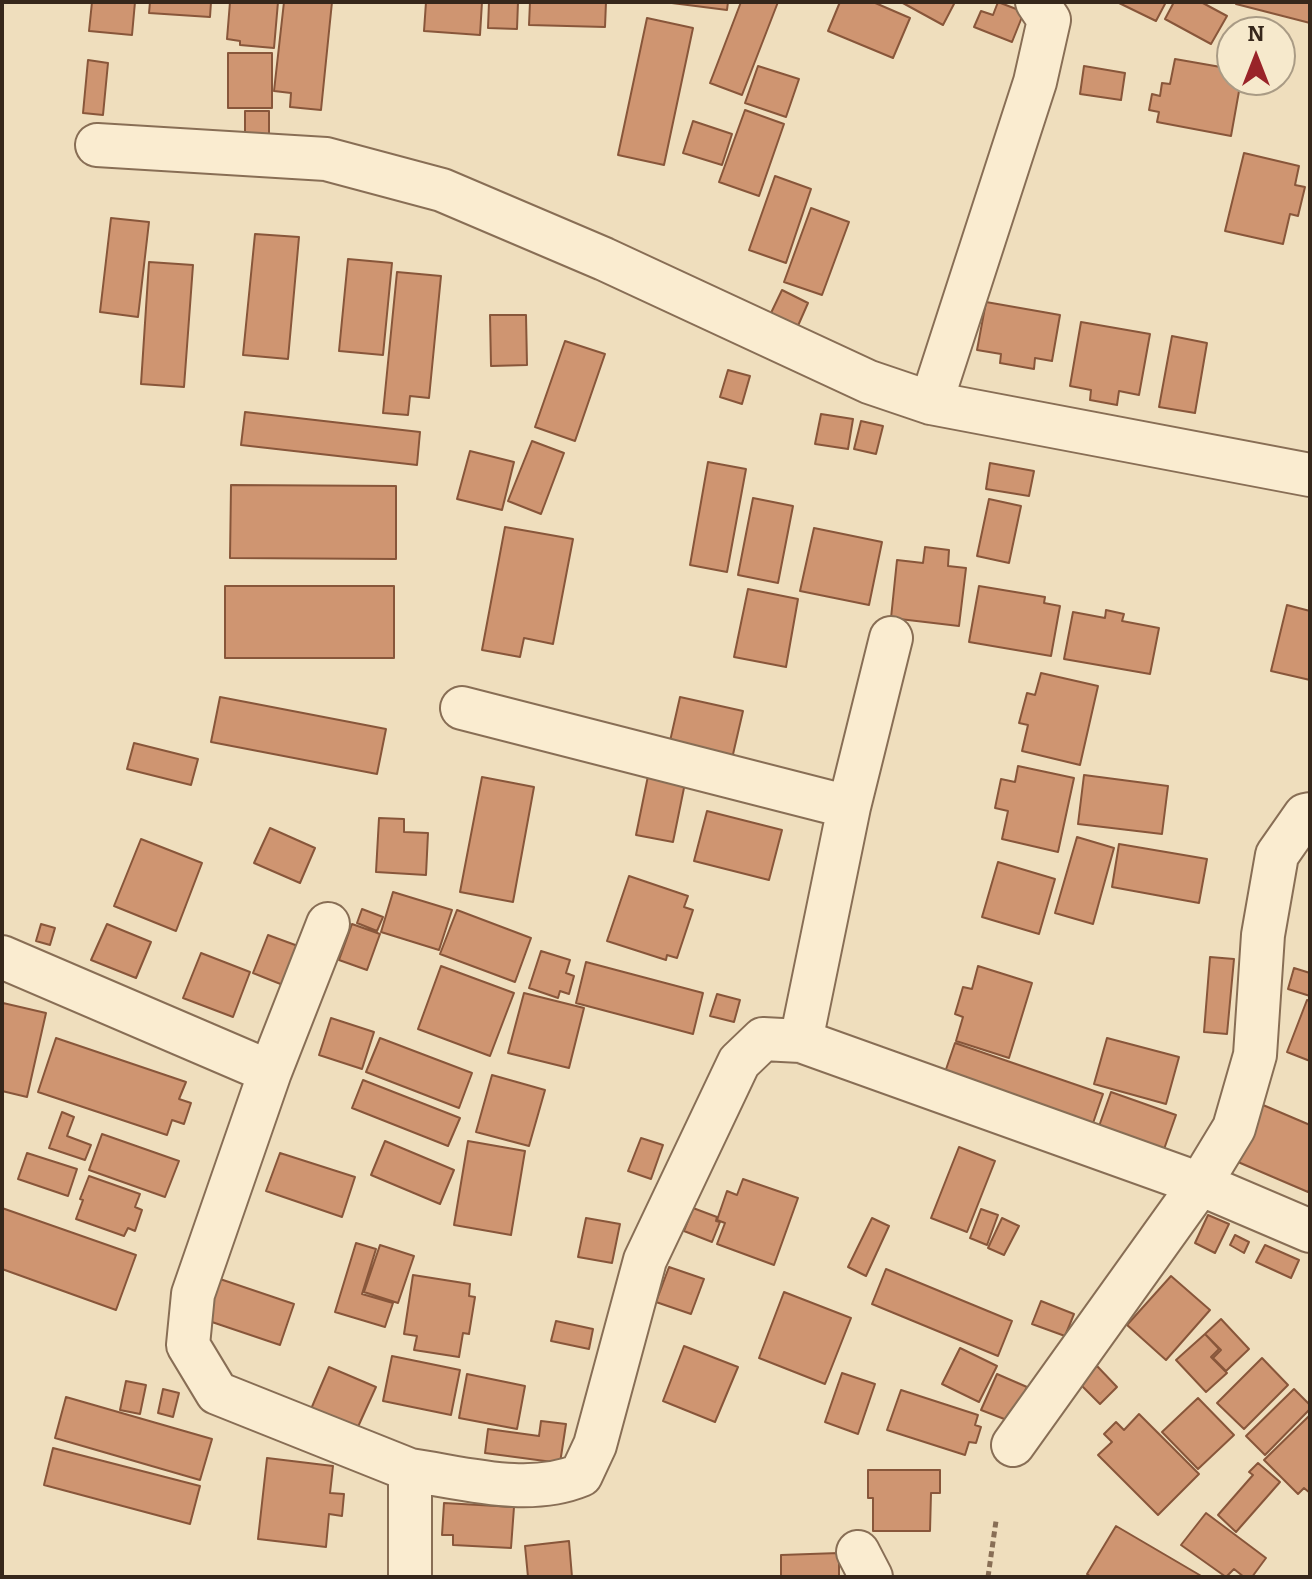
<!DOCTYPE html>
<style>
body{margin:0}
#map{position:relative;width:1312px;height:1579px;overflow:hidden;background:#efdebd;font-family:Bitter,serif}
canvas{display:block}
.frame{position:absolute;inset:0;border:4px solid #36271b;pointer-events:none}
.north{position:absolute;left:1216px;top:16px;width:80px;height:80px;box-sizing:border-box;background:#f6e9cc;border:2px solid #a99b85;border-radius:50%;rotate:0deg;font-size:22px;font-weight:700;line-height:32px;text-align:center;color:#36271b}
.north::after{content:'';display:block;margin:auto;width:28px;height:36px;background:#992328;clip-path:polygon(50% 0,100% 100%,50% 72%,0 100%)}
</style>
<div id="map">
<canvas width="1312" height="1579"></canvas>
<div class="frame"></div>
<div class="north">N</div>
</div>
<script>
const g = document.querySelector('canvas').getContext('2d');
g.lineJoin = 'round';
function fill(path, color) { g.fillStyle = color; g.fill(path, 'evenodd'); }
function trace(path, color, width, dash) { g.strokeStyle = color; g.lineWidth = width; g.lineCap = dash ? 'butt' : 'round'; g.setLineDash(dash || []); g.stroke(path); }
const building = new Path2D(`
 M92 2H135L132 35 89 31Z
 M150 2H211L210 17 149 13Z
 M230 2H278L274 48 240 45V41L227 39Z
 M284 2H332L321 110 290 107 291 93 274 91Z
 M426 2H482L480 35 424 31Z
 M489 2H518L517 29 488 28Z
 M530 2H606L605 27 529 25Z
 M664 2H728L727 10Z
 M741 2H778L742 95 710 83Z
 M840 2H873L910 18 893 58 828 31Z
 M901 2H955L943 25Z
 M998 2 1024 12 1012 42 974 27 981 11 993 15Z
 M1117 2H1166L1156 21Z
 M1174 2H1201L1227 16 1211 44 1165 19Z
 M1237 2H1310V23L1236 4Z
 M647 18 693 28 664 165 618 155Z
 M228 53H272V108H228Z
 M1175 59 1232 69V80H1241L1231 136 1157 122 1159 112 1149 110 1152 94 1160 96 1162 83 1170 84Z
 M88 60 108 63 103 115 83 113Z
 M758 66 799 79 786 117 745 103Z
 M1084 66 1125 73 1121 100 1080 94Z
 M745 110 784 124 759 196 719 182Z
 M245 111H269V138H245Z
 M693 121 732 134 722 165 683 153Z
 M1244 153 1299 166 1295 185 1305 187 1298 216 1290 214 1283 244 1225 231Z
 M775 176 811 189 786 263 749 250Z
 M811 208 849 222 822 295 784 282Z
 M111 218 149 222 138 317 100 312Z
 M255 234 299 237 288 359 243 355Z
 M348 259 392 263 383 355 339 351Z
 M149 262 193 265 184 387 141 384Z
 M397 272 441 276 429 398 410 396 408 415 383 413Z
 M782 290 808 303 797 328 770 315Z
 M986 302 1060 315 1052 361 1035 358 1034 369 1000 363 1001 354 977 350Z
 M490 315H526L527 365 491 366Z
 M1081 322 1150 334 1139 395 1119 391 1117 405 1090 400 1091 390 1070 386Z
 M1172 336 1207 343 1195 413 1159 407Z
 M565 341 605 354 575 441 535 427Z
 M728 370 750 376 742 404 720 397Z
 M245 412 420 432 417 465 241 445Z
 M821 414 853 419 848 449 815 444Z
 M861 421 883 426 876 454 854 449Z
 M532 441 564 453 541 514 508 501Z
 M470 451 514 462 502 510 457 499Z
 M708 462 746 469 727 572 690 565Z
 M990 463 1034 471 1029 496 986 489Z
 M231 485 396 486V559L230 558Z
 M753 498 793 506 778 583 738 575Z
 M989 499 1021 506 1009 563 977 556Z
 M505 527 573 539 553 644 524 638 520 657 482 650Z
 M814 528 882 542 869 605 800 591Z
 M925 547 949 550 948 566 966 568 959 626 891 618 897 560 923 563Z
 M225 586H394V658H225Z
 M979 586 1045 597 1044 603 1060 606 1051 656 969 642Z
 M748 589 798 599 786 667 734 657Z
 M1287 605 1310 611V680L1271 671Z
 M1106 610 1124 614 1122 621 1159 628 1150 674 1064 659 1073 612 1105 618Z
 M1041 673 1098 686 1080 765 1022 751 1028 725 1019 723 1027 693 1035 695Z
 M220 697 386 729 377 774 211 742Z
 M680 697 743 711 731 763 668 750Z
 M134 743 198 759 191 785 127 769Z
 M1018 766 1074 778 1058 852 1002 839 1008 811 995 808 1001 779 1015 782Z
 M649 771 686 778 673 842 636 835Z
 M1084 775 1168 786 1162 834 1078 824Z
 M482 777 534 787 513 902 460 892Z
 M707 811 782 830 769 880 694 861Z
 M379 818 404 819V832L428 833 426 875 376 872Z
 M270 828 315 848 300 883 254 863Z
 M1077 837 1114 848 1093 924 1055 913Z
 M141 839 202 863 176 931 114 906Z
 M1119 844 1207 859 1199 903 1112 887Z
 M998 862 1055 879 1039 934 982 917Z
 M629 876 688 896 684 907 693 910 677 958 667 955 666 960 607 941Z
 M393 892 452 910 439 950 381 932Z
 M362 909 383 917 377 931 357 923Z
 M457 910 531 938 515 982 440 954Z
 M41 924 55 928 50 945 36 941Z
 M107 924 151 942 136 978 91 960Z
 M352 924 380 934 367 970 339 960Z
 M268 935 298 946 283 985 253 973Z
 M541 951 570 960 566 973 574 976 569 994 560 991 558 998 529 988Z
 M201 953 250 972 233 1017 183 998Z
 M1210 957 1234 959 1227 1034 1204 1032Z
 M586 962 703 993 693 1034 576 1003Z
 M441 966 514 993 490 1056 418 1029Z
 M978 966 1032 983 1009 1058 956 1041 963 1017 955 1014 963 987 972 989Z
 M1294 968 1310 973V996L1288 989Z
 M524 993 584 1008 569 1068 508 1053Z
 M717 994 740 1000 734 1022 710 1016Z
 M1307 1000 1310 1001V1061L1287 1052Z
 M3 1003 46 1013 27 1097 2 1091Z
 M331 1018 374 1032 362 1069 319 1055Z
 M56 1038 186 1082 179 1099 191 1103 184 1124 172 1120 167 1135 38 1092Z
 M380 1038 472 1073 459 1108 366 1072Z
 M1107 1038 1179 1057 1166 1104 1094 1084Z
 M955 1043 1103 1094 1090 1132 942 1081Z
 M492 1075 545 1090 529 1146 476 1132Z
 M363 1080 460 1118 448 1146 352 1108Z
 M1111 1092 1176 1115 1162 1155 1097 1132Z
 M1263 1105 1310 1125V1187L1308 1192 1238 1162Z
 M62 1112 74 1117 67 1136 91 1145 85 1160 49 1148Z
 M102 1134 179 1161 165 1197 89 1170Z
 M641 1138 663 1145 651 1179 628 1171Z
 M385 1141 454 1170 440 1204 371 1175Z
 M468 1141 525 1151 511 1235 454 1225Z
 M959 1147 995 1161 967 1232 931 1218Z
 M27 1153 77 1169 68 1196 18 1179Z
 M280 1153 355 1177 342 1217 266 1191Z
 M89 1176 140 1194 135 1207 142 1210 135 1231 128 1228 124 1236 76 1219 83 1200 80 1199Z
 M743 1179 798 1198 774 1265 717 1244 725 1223 717 1220 727 1191 737 1195Z
 M2 1208 136 1255 116 1310 2 1269Z
 M693 1208 717 1217 716 1221 720 1222 712 1242 684 1231Z
 M981 1209 998 1215 987 1245 970 1238Z
 M1208 1215 1229 1224 1215 1253 1195 1243Z
 M586 1218 620 1224 612 1263 578 1257Z
 M872 1218 889 1226 866 1276 848 1267Z
 M1002 1218 1019 1226 1004 1255 988 1248Z
 M1235 1235 1249 1242 1244 1253 1230 1245Z
 M356 1243 376 1249 362 1294 393 1303 385 1327 335 1312Z
 M380 1245 414 1256 398 1303 364 1292Z
 M1265 1245 1299 1260 1291 1278 1256 1262Z
 M669 1267 704 1279 691 1314 656 1302Z
 M886 1269 1012 1321 998 1356 872 1304Z
 M413 1275 470 1284 469 1296 475 1297 469 1334 463 1333 459 1357 414 1350 417 1336 404 1334Z
 M1171 1276 1210 1310 1166 1360 1127 1325Z
 M220 1279 294 1304 280 1345 206 1320Z
 M784 1292 851 1318 825 1384 759 1358Z
 M1041 1301 1074 1314 1065 1336 1032 1324Z
 M1221 1319 1249 1349 1226 1371 1213 1358 1221 1350 1205 1334Z
 M556 1321 593 1329 589 1349 551 1341Z
 M1205 1334 1219 1349 1211 1357 1227 1373 1206 1392 1176 1360Z
 M684 1346 738 1367 715 1422 663 1401Z
 M960 1348 997 1366 979 1402 942 1384Z
 M392 1356 460 1370 451 1415 383 1401Z
 M1262 1358 1288 1385 1244 1429 1217 1403Z
 M1097 1366 1117 1387 1100 1404 1079 1383Z
 M329 1367 376 1387 357 1429 311 1409Z
 M842 1373 875 1384 858 1434 825 1422Z
 M467 1374 525 1386 517 1429 459 1418Z
 M997 1374 1027 1387 1012 1422 981 1410Z
 M126 1381 146 1385 140 1414 120 1410Z
 M163 1389 179 1393 173 1417 158 1413Z
 M1294 1389 1310 1405V1409L1265 1455 1246 1436Z
 M901 1390 978 1415 975 1425 981 1427 976 1443 969 1442 965 1455 887 1430Z
 M66 1397 212 1439 200 1480 55 1438Z
 M1198 1398 1234 1435 1198 1469 1162 1432Z
 M1139 1414 1199 1474 1158 1515 1098 1455 1112 1442 1104 1434 1116 1422 1124 1430Z
 M1310 1415V1493L1304 1488 1298 1494 1264 1460Z
 M541 1421 566 1424 560 1463 485 1453 488 1429 539 1436Z
 M53 1448 200 1486 190 1524 44 1485Z
 M267 1458 333 1466 330 1493 344 1494 342 1516 329 1514 326 1547 258 1539Z
 M1258 1463 1280 1482 1236 1532 1218 1515 1253 1475 1249 1472Z
 M868 1470H940V1493H931L930 1531H873V1498H868Z
 M444 1503 514 1507 511 1548 453 1545V1535H442Z
 M1206 1513 1266 1558 1252 1577H1244L1234 1569 1226 1577 1181 1545Z
 M1116 1526 1203 1577H1091L1087 1574Z
 M569 1541 572 1577H528L525 1546Z
 M839 1553V1577H781V1555Z`);
const path = new Path2D(`
 M988 1577 996 1521`);
const minor = new Path2D(`
 M97 145 326 159 442 190 604 259 869 382 931 403 1310 475
 M931 403 1035 82 1049 20 1037 2
 M462 708 849 807
 M328 924 270 1072 193 1294 188 1345 217 1393 410 1470V1577
 M2 957 270 1072
 M801 1041 1200 1184 1310 1231
 M1013 1445 1200 1184 1234 1128 1255 1055 1263 935 1277 855 1305 815 1310 814
 M410 1470C465 1478 528 1497 581 1475L595 1445 645 1260 739 1062 763 1039 801 1041 849 807 891 638
 M858 1552 871 1577`);
fill(building, '#cf9571');
trace(building, '#88563a', 2);
trace(minor, '#886e55', 46);
trace(path, '#886e55', 5, [6, 4]);
trace(minor, '#faecd0', 42);
</script>
